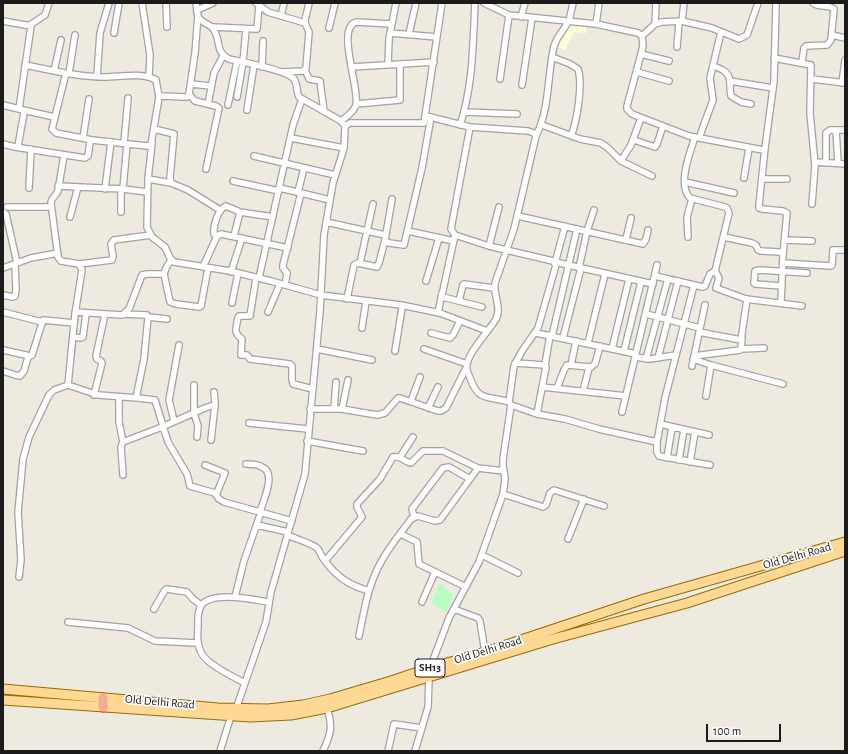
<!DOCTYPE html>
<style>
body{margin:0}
#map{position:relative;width:848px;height:754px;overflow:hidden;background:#eeeae0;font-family:"Alegreya Sans",sans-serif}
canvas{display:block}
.frame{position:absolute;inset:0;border:4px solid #1b1b1b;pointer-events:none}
.scale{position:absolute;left:706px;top:724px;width:75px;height:18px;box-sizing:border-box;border:2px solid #1b1b1b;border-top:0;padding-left:5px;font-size:12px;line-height:14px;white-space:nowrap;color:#1b1b1b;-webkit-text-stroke:3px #fff;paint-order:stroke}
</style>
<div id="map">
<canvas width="848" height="754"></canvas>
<div class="frame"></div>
<div class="scale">100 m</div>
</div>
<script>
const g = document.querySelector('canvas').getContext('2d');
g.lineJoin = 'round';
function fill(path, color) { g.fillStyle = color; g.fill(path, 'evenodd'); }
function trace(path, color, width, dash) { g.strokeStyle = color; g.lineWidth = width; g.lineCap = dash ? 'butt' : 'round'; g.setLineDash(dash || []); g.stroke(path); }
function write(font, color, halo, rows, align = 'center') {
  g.font = font + ' "Alegreya Sans",sans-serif'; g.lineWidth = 3.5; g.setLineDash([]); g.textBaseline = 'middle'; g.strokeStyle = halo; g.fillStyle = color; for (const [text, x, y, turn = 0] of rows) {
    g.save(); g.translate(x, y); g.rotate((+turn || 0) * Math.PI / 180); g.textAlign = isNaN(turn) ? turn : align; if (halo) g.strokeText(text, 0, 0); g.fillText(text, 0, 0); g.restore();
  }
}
const education = new Path2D(`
 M570 25 586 26V33L574 32 565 50 557 47Z`);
const park = new Path2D(`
 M440 583 444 585V589L454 594 447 612 431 604Z`);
const minor = new Path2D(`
 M142 3 150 55 149 77
 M166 3 167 27
 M196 3C197 8 196 14 199 18 203 24 211 24 214 30 221 41 215 52 229 59 242 62 287 70 294 79 298 85 296 91 299 97L341 121 345 126
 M256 3 268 12 305 23
 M484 3 509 15 596 24 638 33 642 36 643 46 641 54 627 106V109L632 114 689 136 763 150 765 148 774 81 776 3
 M197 10 213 3
 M281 16 284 3
 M521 17 525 3
 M3 21 31 26 19 109
 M682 21 684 3
 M596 24 599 3
 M655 24 656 3
 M30 25 45 15 49 3
 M213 27 257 29 259 6
 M329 28 335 3
 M114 33 119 3
 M390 33 437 37
 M409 34 416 3
 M832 35 845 38
 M642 36 655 24 662 22 682 21 712 28 739 39 747 35 758 3
 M677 47 679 22
 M641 54 669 61
 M552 57 570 64 578 69C583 85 577 121 571 136
 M774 58 811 65 810 113 815 165 812 204
 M802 62 804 48 806 46 827 45 831 40 834 9C828 4 818 8 813 3
 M25 65C51 70 78 77 105 77 120 77 142 72 156 80L159 97
 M388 65 389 39 396 3
 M713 66C722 69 730 72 730 83 730 87 730 91 731 96L741 102 751 104
 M262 67 263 41
 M352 67 434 62
 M305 70 309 79 320 81 324 111
 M54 71 61 40
 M282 72 303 71 306 68 309 32 305 23V20L309 3
 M637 72 669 81
 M66 73 52 129 56 133 92 140
 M69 73 75 35
 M97 76 100 33 109 3
 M500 79 509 15
 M812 79 845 83
 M730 81 773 88
 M842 83 845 60
 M191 84 211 86
 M522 85 532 18
 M189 94 195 101 216 106 219 108 206 169
 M237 97 243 62 246 29
 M208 104 214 73 223 56
 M356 104 400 100V64
 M3 105 23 110 24 113 18 146 15 147 3 144
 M228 105 237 61
 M23 110 54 117
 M247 110 254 65
 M464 112 517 114
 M426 116 470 127 528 131 534 133 536 136 514 229 495 283C493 294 502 308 496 319 490 330 464 356 467 369 467 372 469 375 470 378 478 400 485 396 506 401L509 402 511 405 503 459V465L505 479 503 494 479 562 449 618 430 668
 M341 121C346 117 354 112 356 105 360 88 335 26 357 22L391 24
 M460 125C473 87 473 43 475 3
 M542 125 580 139 601 143 608 148 621 161 652 176
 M470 127 451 229 455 235 489 246 553 261 556 265 538 328 522 351 514 366 509 402
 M154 129 174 134 170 178 171 183 188 190 220 210
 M836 130 838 163
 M536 136C550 108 547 77 554 46L557 39 569 21 573 3
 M695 137C690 152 677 185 690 198L725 207 727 208 729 213 715 271 719 278 716 288 746 299 802 306
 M83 138 89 99
 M291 138 344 148
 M699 138 713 100 710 78 721 32
 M634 140 655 147 657 144 663 126
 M124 143 128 98
 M152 143 148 179 147 227 152 237 165 247 170 258 174 262 230 271 271 281 321 295 401 305 402 308 395 351
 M15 147 85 158 88 156 90 142 92 140 147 146 151 145 159 97 162 96 184 97H187L189 94 195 53 198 15
 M765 148 759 205V208L762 209 783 211 787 213 783 254
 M64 155 58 191C56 196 51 198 51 203L58 257 61 261 79 264 82 270 75 314 68 385
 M254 156 335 175
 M621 161 631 145 641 118
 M815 162 845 164
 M826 162V133L830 130H845
 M744 178 749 148
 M148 179 171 183
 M762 179H787
 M233 181 279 191
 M685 182 734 193
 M58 186 123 189 147 192
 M29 188 31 149
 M280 188 330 200
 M105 189 111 142
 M123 189 127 144
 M298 192 304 168
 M392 199 385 240 389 243 404 245 422 168 431 117
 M7 207H51
 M3 212 6 214 17 263
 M121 212V189
 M518 216 643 244 646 239 648 230
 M70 217 78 187
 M326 222 385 235
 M408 231 454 241
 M455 235 442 295 443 297 482 307
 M217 236 214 234C213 226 218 209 226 206L240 212 273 217
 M234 236 240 212
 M688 237 687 217 692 199
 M724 237 752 243 756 245 758 250 761 251 780 252 783 254 781 303
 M626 239 631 218
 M785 240 812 241
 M489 246 499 207
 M171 260 166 268 164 274 170 302 176 304 199 307 201 306 208 268
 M555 262 653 284
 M360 263 373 204
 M555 263 565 226
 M783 263 831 266 832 265 833 250H845
 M79 264 112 260 113 256 111 244 114 240 151 235
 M203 267 217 236 221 234 288 248
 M3 268 31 258 58 253
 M579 268 587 231 594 210
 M231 272 242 238
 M655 276 703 287 705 286 710 274 715 271
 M256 278 250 316H239L238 318C236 329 233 332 242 339L241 355H247L250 359 290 364 292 366V379L293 384 313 389
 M259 278 293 125 302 99
 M426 281 439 238
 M285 285 287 273 283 268V265L301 193
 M694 285 665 398 657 442V452L659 456 710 465
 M782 286 755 284 754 283 755 271 759 270 807 273
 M3 295 13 297 15 296 16 289 15 264
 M347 299 354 265 358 263 377 267 379 263 385 240
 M459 301 463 285 464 284 494 288
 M232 303 238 273
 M401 305 440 313 487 331
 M3 312 42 322
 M75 312 122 315 129 309 142 275 147 274H164
 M268 312 280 284
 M438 313 442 293
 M124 314 147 315 148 317 144 359 136 398
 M646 314 700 328
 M148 317 167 319
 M362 328 366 301
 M699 332 741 340 747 299
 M431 333 450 338 453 335 460 321
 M536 333 636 354
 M552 336 577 229
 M73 337 81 338 83 337 86 313
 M563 338 581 268
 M588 343 605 274
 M317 349 372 360
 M424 349 467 364
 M612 349 629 279
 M741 349 764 348
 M3 350 30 356 32 355 43 320 74 323
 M624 351 641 282
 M694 356 740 350 741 349 742 338
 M635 357 650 359 676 355
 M658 358 678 281
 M646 359 668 279
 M693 359 711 365 706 396
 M515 363 545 365 546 367 537 414
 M545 365 550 335
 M571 365 576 341
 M711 365 783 384
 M692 366 705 305
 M3 371 15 375 20 376 24 371 28 357
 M194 385V413L198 426 197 437
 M542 387 626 396
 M557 388 564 370 567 365 591 367
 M583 391 589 368 595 364 600 346
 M94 395 102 363 101 361 97 359 96 356 105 314
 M119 397V422L123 442
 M411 401 420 377
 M511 405 537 414 565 419 599 429 657 442
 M428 408 438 387
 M310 409H342L377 415 385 413 398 398H400L438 411H441L446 408 466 368
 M334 409 336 382
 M342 409 348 380
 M622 412 657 265
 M174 421 169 400 179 345
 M249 423 308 429
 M660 424 709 435
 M211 440 215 405
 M307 441 363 451
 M400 457 413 437
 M667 458 672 427
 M679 460 684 429
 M690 462 695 432
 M246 464C251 464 258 464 262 467 277 473 263 501 260 512
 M205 465 225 473 216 495
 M123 475 121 447 123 442 162 427 205 408 214 405 215 403 214 392
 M503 494 543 507 546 505 550 493 554 490 604 506
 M414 517 412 509 443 468 449 467 470 479
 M257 525 288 532
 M401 534 417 542 419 564 466 587
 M287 535C294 538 313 544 317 548 320 551 322 558 325 561 338 578 349 585 369 591
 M568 539 584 499
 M482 555 518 573
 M325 561 362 517 357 507V504L380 479 393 457C401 455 404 462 411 463L423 451H443L478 468
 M19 577 21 560 18 512 23 459 29 437 49 395 54 390 68 385 98 395 138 398 155 400 168 442 187 474 190 486 215 493 219 499 224 502 292 521
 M235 597 244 561 261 512
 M422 602 435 572
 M154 609 165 590 167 589 187 592 193 599 201 605
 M454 609 478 618 480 621 485 652
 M68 622 128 628 155 641 197 643
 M359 636C364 611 368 585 381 562 389 547 401 533 411 519L418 516 435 521 440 520 478 468 504 471
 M245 683C232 676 216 669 206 659 197 650 197 639 198 627 198 620 197 612 201 606 211 590 255 600 269 602
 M236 709 266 622 271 592 305 474 320 311 324 235 333 183 344 148 345 126 350 123H424L442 3
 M220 751 231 716
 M323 751C331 734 333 727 327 708
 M388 751 394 724 422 728
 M415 751 428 707 429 677`);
const primary = new Path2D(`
 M3 689 218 708 268 709 303 705 330 699 391 681 430 668 485 652 644 599 845 542
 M3 700 250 717 291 715 327 708 553 639 687 603 845 551`);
const trunk = new Path2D(`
 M103 707V698`);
const shields = [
 [430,668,30]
];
const shieldNames = [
 ["SH13",430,668]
];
const streetNames = [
 ["Old Delhi Road",797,556,-16],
 ["Old Delhi Road",488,650,-17],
 ["Old Delhi Road",160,702,5]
];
fill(education, '#fcffd8');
fill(park, '#b7fdc2');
trace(minor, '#a2a2a2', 8);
trace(primary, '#936d00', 11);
trace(trunk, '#e3164d', 11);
trace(minor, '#fff', 5.5);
trace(primary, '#ffd994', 9);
trace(trunk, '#f6ac90', 9);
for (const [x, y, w] of shields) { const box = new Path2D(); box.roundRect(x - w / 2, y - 9, w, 18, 3); g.fillStyle = '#fff'; g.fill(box); trace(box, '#1b1b1b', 1); }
write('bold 11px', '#1b1b1b', null, shieldNames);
write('12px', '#1b1b1b', '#fff', streetNames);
</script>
